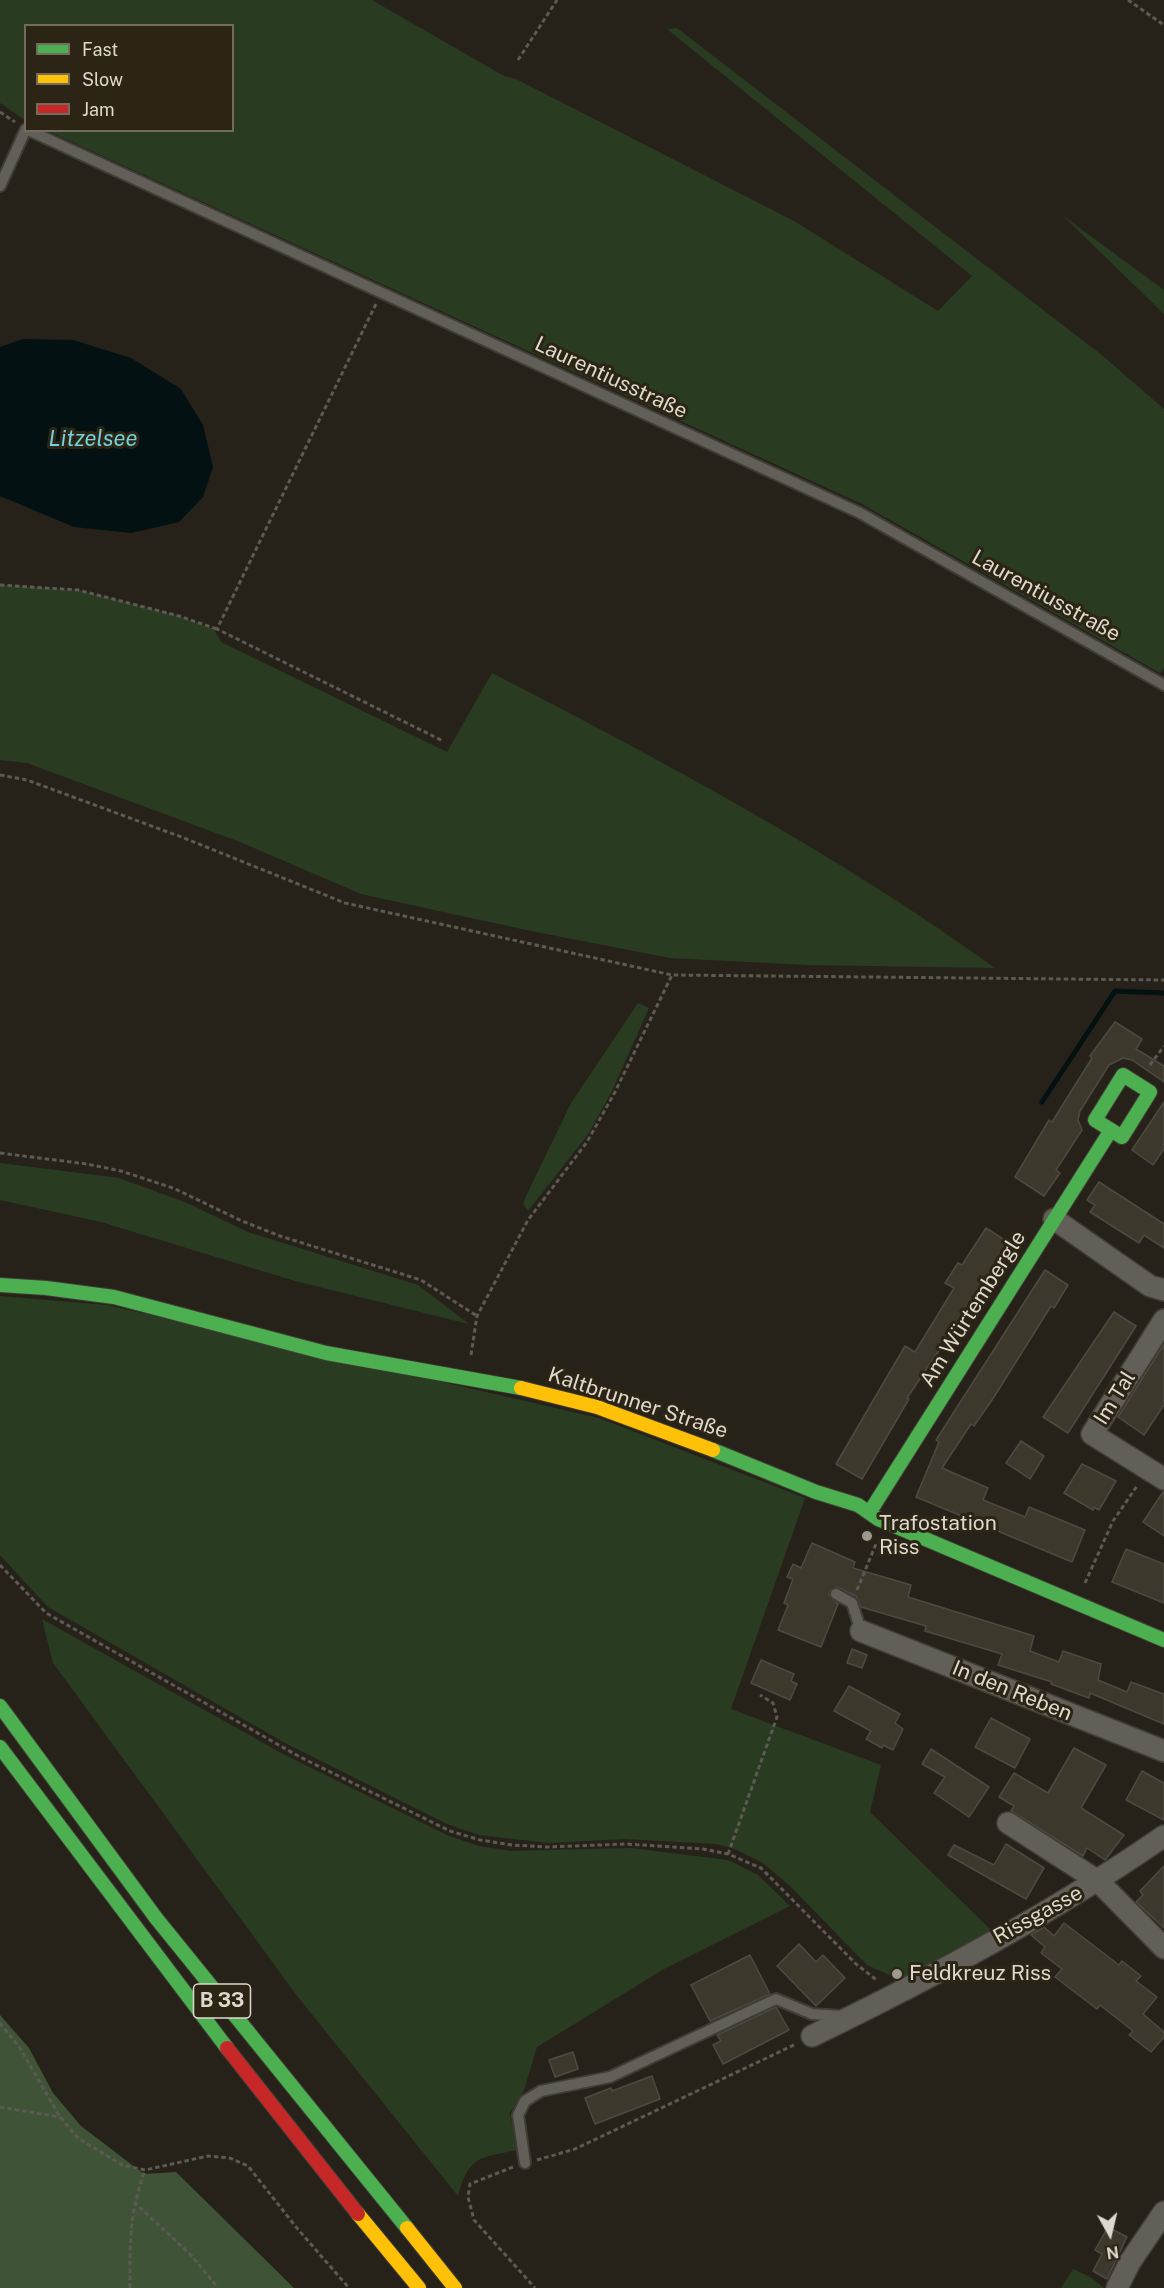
<!DOCTYPE html>
<meta charset="utf-8">
<style>
body{margin:0}
#map{position:relative;width:1164px;height:2288px;overflow:hidden;background:#26221a;font-family:"Public Sans",sans-serif}
canvas{display:block}
.legend{position:absolute;left:24px;top:24px;width:210px;height:108px;box-sizing:border-box;background:#2c2414;border:2px solid #736c5e;margin:0;padding:8px 10px;list-style:none;font-size:18px;color:#ded9ce}
.legend li{display:flex;align-items:center;gap:12px;height:30px}
.legend b{width:30px;border:2px solid #736c5e}
.north{position:absolute;left:1080px;top:2204px;width:60px;height:60px;-webkit-text-stroke:4px #2c2414;paint-order:stroke;rotate:172deg;font-size:16px;font-weight:700;line-height:24px;text-align:center;color:#ded9ce}
.north::after{content:'';display:block;margin:auto;width:21px;height:27px;background:#ded9ce;clip-path:polygon(50% 0,100% 100%,50% 72%,0 100%)}
</style>
<div id="map">
<canvas width="1164" height="2288"></canvas>
<ul class="legend">
<li><b style="height:8px;background:#4caf50"></b>Fast</li>
<li><b style="height:8px;background:#ffc107"></b>Slow</li>
<li><b style="height:8px;background:#c62828"></b>Jam</li>
</ul>
<div class="north">N</div>
</div>
<script>
const g = document.querySelector('canvas').getContext('2d');
g.lineJoin = 'round';
function fill(path, color) { g.fillStyle = color; g.fill(path, 'evenodd'); }
function trace(path, color, width, dash) { g.strokeStyle = color; g.lineWidth = width; g.lineCap = dash ? 'butt' : 'round'; g.setLineDash(dash || []); g.stroke(path); }
function write(font, color, halo, rows, align = 'center') {
  g.font = font + ' "Public Sans",sans-serif'; g.lineWidth = 6; g.setLineDash([]); g.textBaseline = 'middle'; g.strokeStyle = halo; g.fillStyle = color; for (const [text, x, y, turn = 0] of rows) {
    g.save(); g.translate(x, y); g.rotate((+turn || 0) * Math.PI / 180); g.textAlign = isNaN(turn) ? turn : align; if (halo) g.strokeText(text, 0, 0); g.fillText(text, 0, 0); g.restore();
  }
}
const green = new Path2D(`
 M0 0H372L504 76 516 79 794 221 938 311 972 276 667 29 677 28 1103 356 1164 409V668L1160 673 862 504 48 131 232 130V26H26L25 120 0 103Z
 M1062 215 1164 290V314Z
 M0 585 78 590 179 616 214 629 221 642 447 752 492 673C665 762 837 854 995 968L808 965 670 958 531 931 361 894 240 842 27 763 0 760Z
 M638 1003 649 1008 612 1091 589 1133 528 1211 523 1204 527 1194 571 1103Z
 M0 1163 119 1178 187 1203 248 1232 418 1285 469 1324 295 1281 101 1222 0 1200Z
 M0 1296 107 1305 599 1418 805 1498 731 1709 881 1765 870 1812 992 1931 913 1978H896L867 1965 790 1886 763 1863 735 1849 716 1844 625 1839 549 1843 479 1835 447 1824 287 1744 48 1607 0 1555Z
 M42 1619 283 1754 449 1836 479 1846 511 1851 630 1848 728 1860 758 1875 790 1906 664 1969 537 2047 524 2090 510 2113 517 2150C479 2158 469 2156 458 2196L298 1997 53 1663Z
 M1073 2269 1092 2278 1104 2288H1061Z`);
const forest = new Path2D(`
 M0 2015 29 2048 53 2093 81 2126 144 2174 176 2172 294 2288H0Z`);
const water = new Path2D(`
 M23 339 73 340 131 358 181 389 203 425 213 467 203 497 179 522 131 533 74 527 0 496V347Z`);
const stream = new Path2D(`
 M1042 1102 1115 991 1164 993`);
const building = new Path2D(`
 M1115 1022 1142 1039 1136 1049 1164 1066V1082L1132 1060 1123 1058 1109 1065 1080 1111 1078 1120 1082 1130 1056 1170 1060 1173 1044 1196 1015 1177 1049 1120 1052 1122 1092 1058 1090 1056Z
 M1164 1102V1149L1153 1165 1132 1150Z
 M1099 1182 1164 1224V1248L1144 1235 1139 1243 1090 1212 1095 1205 1087 1200Z
 M986 1228 1014 1246 978 1303 973 1300 907 1398 909 1399 862 1479 836 1464 905 1346 915 1352 954 1288 945 1283 958 1263 962 1265Z
 M1045 1270 1068 1285 1054 1308 1051 1306 994 1397 974 1426 971 1424 942 1468 988 1488 983 1500 1025 1517 1029 1507 1085 1530 1072 1562 916 1497 939 1442 936 1440Z
 M1114 1312 1136 1326 1068 1433 1043 1417Z
 M1164 1344V1405L1144 1435 1118 1417Z
 M1021 1441 1044 1456 1030 1479 1006 1463Z
 M1082 1464 1116 1481 1099 1510 1094 1507 1093 1510 1064 1493Z
 M1163 1492H1164V1536L1143 1522Z
 M812 1543 855 1562 853 1568 911 1585 908 1597 1034 1636 1030 1651 1059 1662 1063 1651 1101 1664 1098 1680 1127 1692 1131 1682 1164 1694V1724L1090 1693 1089 1698 1051 1684 1052 1682 998 1665 1002 1654 925 1631 926 1626 861 1607 856 1596 837 1587 830 1590 829 1595 838 1604 821 1647 778 1630 788 1605 784 1603 793 1579 787 1577 793 1564 801 1568Z
 M1126 1549 1164 1564V1603L1112 1582Z
 M852 1649 867 1655 862 1668 847 1663Z
 M761 1660 794 1674 791 1681 797 1684 790 1700 751 1683Z
 M849 1686 900 1714 895 1723 903 1729 893 1750 883 1745 882 1748 866 1739 871 1731 834 1711Z
 M991 1718 1030 1739 1015 1768 975 1747Z
 M1074 1748 1106 1765 1081 1808 1124 1835 1105 1860 1087 1848 1083 1856 1011 1811 1014 1806 999 1797 1014 1773 1048 1793Z
 M931 1749 989 1787 969 1817 934 1793 945 1777 922 1764Z
 M1142 1771 1164 1783V1820L1126 1800Z
 M1006 1844 1044 1868 1026 1899 948 1855 954 1845 994 1865Z
 M1164 1866V1928L1136 1902 1143 1895 1140 1891Z
 M1064 1923 1119 1965 1122 1961 1141 1976 1136 1981 1157 1997 1143 2014 1164 2032V2037L1151 2052 1129 2035 1133 2031 1100 2005 1097 2009 1055 1977 1062 1969 1041 1953 1045 1947 1031 1935 1044 1927 1054 1936Z
 M799 1944 816 1962 823 1955 845 1978 816 2006 777 1966Z
 M750 1955 770 1994 710 2021 691 1985Z
 M776 2007 789 2030 723 2064 713 2045 721 2041 717 2035Z
 M573 2052 578 2069 555 2077 549 2060Z
 M652 2076 660 2099 595 2124 585 2098 611 2088 612 2091Z
 M1108 2227 1127 2237 1107 2279 1093 2271 1102 2254 1095 2250Z`);
const path = new Path2D(`
 M1128 0 1164 25
 M518 60 557 0
 M0 112 15 122
 M376 304 217 629 443 741
 M0 585 78 590 179 616 217 629
 M0 775 27 780 184 838 345 903 672 975 1164 980
 M1150 1065 1164 1046
 M0 1153 87 1164 121 1171 173 1188 242 1221 280 1236 421 1280 477 1316
 M471 1355 477 1316 528 1220 587 1142 615 1092 672 975
 M0 1565 46 1613 300 1757 450 1831 480 1840 512 1845 547 1847 626 1844 703 1849 728 1854 761 1868 856 1964 878 1981
 M1085 1583 1113 1521 1137 1486
 M857 1590 876 1544
 M728 1854 777 1717 773 1703 760 1695
 M0 2023 20 2048 60 2117 78 2138 122 2165 145 2170 208 2156 230 2158 248 2166 296 2227 349 2288
 M0 2107 60 2117
 M537 2160 575 2149 796 2044
 M513 2167 470 2184 468 2197 474 2220 535 2288
 M134 2202 191 2255 218 2288
 M130 2288C130 2241 129 2215 145 2170`);
const lane = new Path2D(`
 M28 130 860 513 1164 685
 M0 186 26 129
 M836 1594 852 1603 861 1631
 M525 2163 518 2115 525 2101 541 2091 610 2077 776 1999 812 2014 842 2016`);
const street = new Path2D(`
 M1054 1219 1150 1286 1164 1290
 M1164 1320 1092 1434 1164 1479
 M861 1631 1164 1751
 M1008 1823 1098 1881 1164 1948
 M812 2036C933 1977 1053 1913 1164 1836
 M1117 2288 1130 2262 1164 2212`);
const fast = new Path2D(`
 M0 1285 46 1288 114 1297 326 1353 521 1388
 M713 1450 816 1492 858 1505 878 1519 1164 1640
 M871 1510 1111 1130 1122 1137 1150 1092 1123 1075 1095 1120 1111 1130
 M0 1706 156 1918 407 2228
 M0 1747 227 2048`);
const slow = new Path2D(`
 M521 1388 597 1407 713 1450
 M358 2214 419 2288
 M407 2228 455 2288`);
const jam = new Path2D(`
 M227 2048 358 2214`);
const markers = [
 [867,1536,6,"#9e998f"],
 [897,1974,6,"#9e998f"]
];
const shields = [
 [222,2001,57]
];
const shieldNames = [
 ["B 33",222,2001]
];
const streetNames = [
 ["Laurentiusstraße",611,378,25],
 ["Laurentiusstraße",1046,596,29],
 ["Am Würtembergle",973,1309,-58],
 ["Im Tal",1115,1398,-58],
 ["Kaltbrunner Straße",638,1403,18],
 ["In den Reben",1012,1691,22],
 ["Rissgasse",1038,1915,-29]
];
const poiNames = [
 ["Trafostation",879,1524],
 ["Riss",879,1548],
 ["Feldkreuz Riss",909,1974]
];
const waterNames = [
 ["Litzelsee",93,439]
];
fill(green, '#293c22');
fill(forest, '#3f5437');
fill(water, '#041112');
trace(stream, '#041112', 5);
fill(building, '#3c382c');
trace(building, '#4e4a43', 1.5);
trace(lane, '#403c36', 14);
trace(street, '#403c36', 24);
trace(fast, '#403c36', 16);
trace(slow, '#403c36', 16);
trace(jam, '#403c36', 16);
trace(path, '#5d5953', 3, [4.5, 3]);
trace(lane, '#625f59', 10);
trace(street, '#625f59', 21);
trace(fast, '#4caf50', 14);
trace(slow, '#ffc107', 14);
trace(jam, '#c62828', 14);
for (const [x, y, r, color] of markers) { const dot = new Path2D(); dot.arc(x, y, r, 0, 2 * Math.PI); g.fillStyle = color; g.fill(dot); trace(dot, '#2c2414', 2); }
for (const [x, y, w] of shields) { const box = new Path2D(); box.roundRect(x - w / 2, y - 17, w, 34, 4.5); g.fillStyle = '#2c2414'; g.fill(box); trace(box, '#ded9ce', 1.5); }
write('bold 20px', '#ded9ce', null, shieldNames);
write('21px', '#ded9ce', '#2c2414', streetNames);
write('21px', '#ded9ce', '#2c2414', poiNames, 'left');
write('italic 22px', '#73d1dd', '#2c2414', waterNames);
</script>
